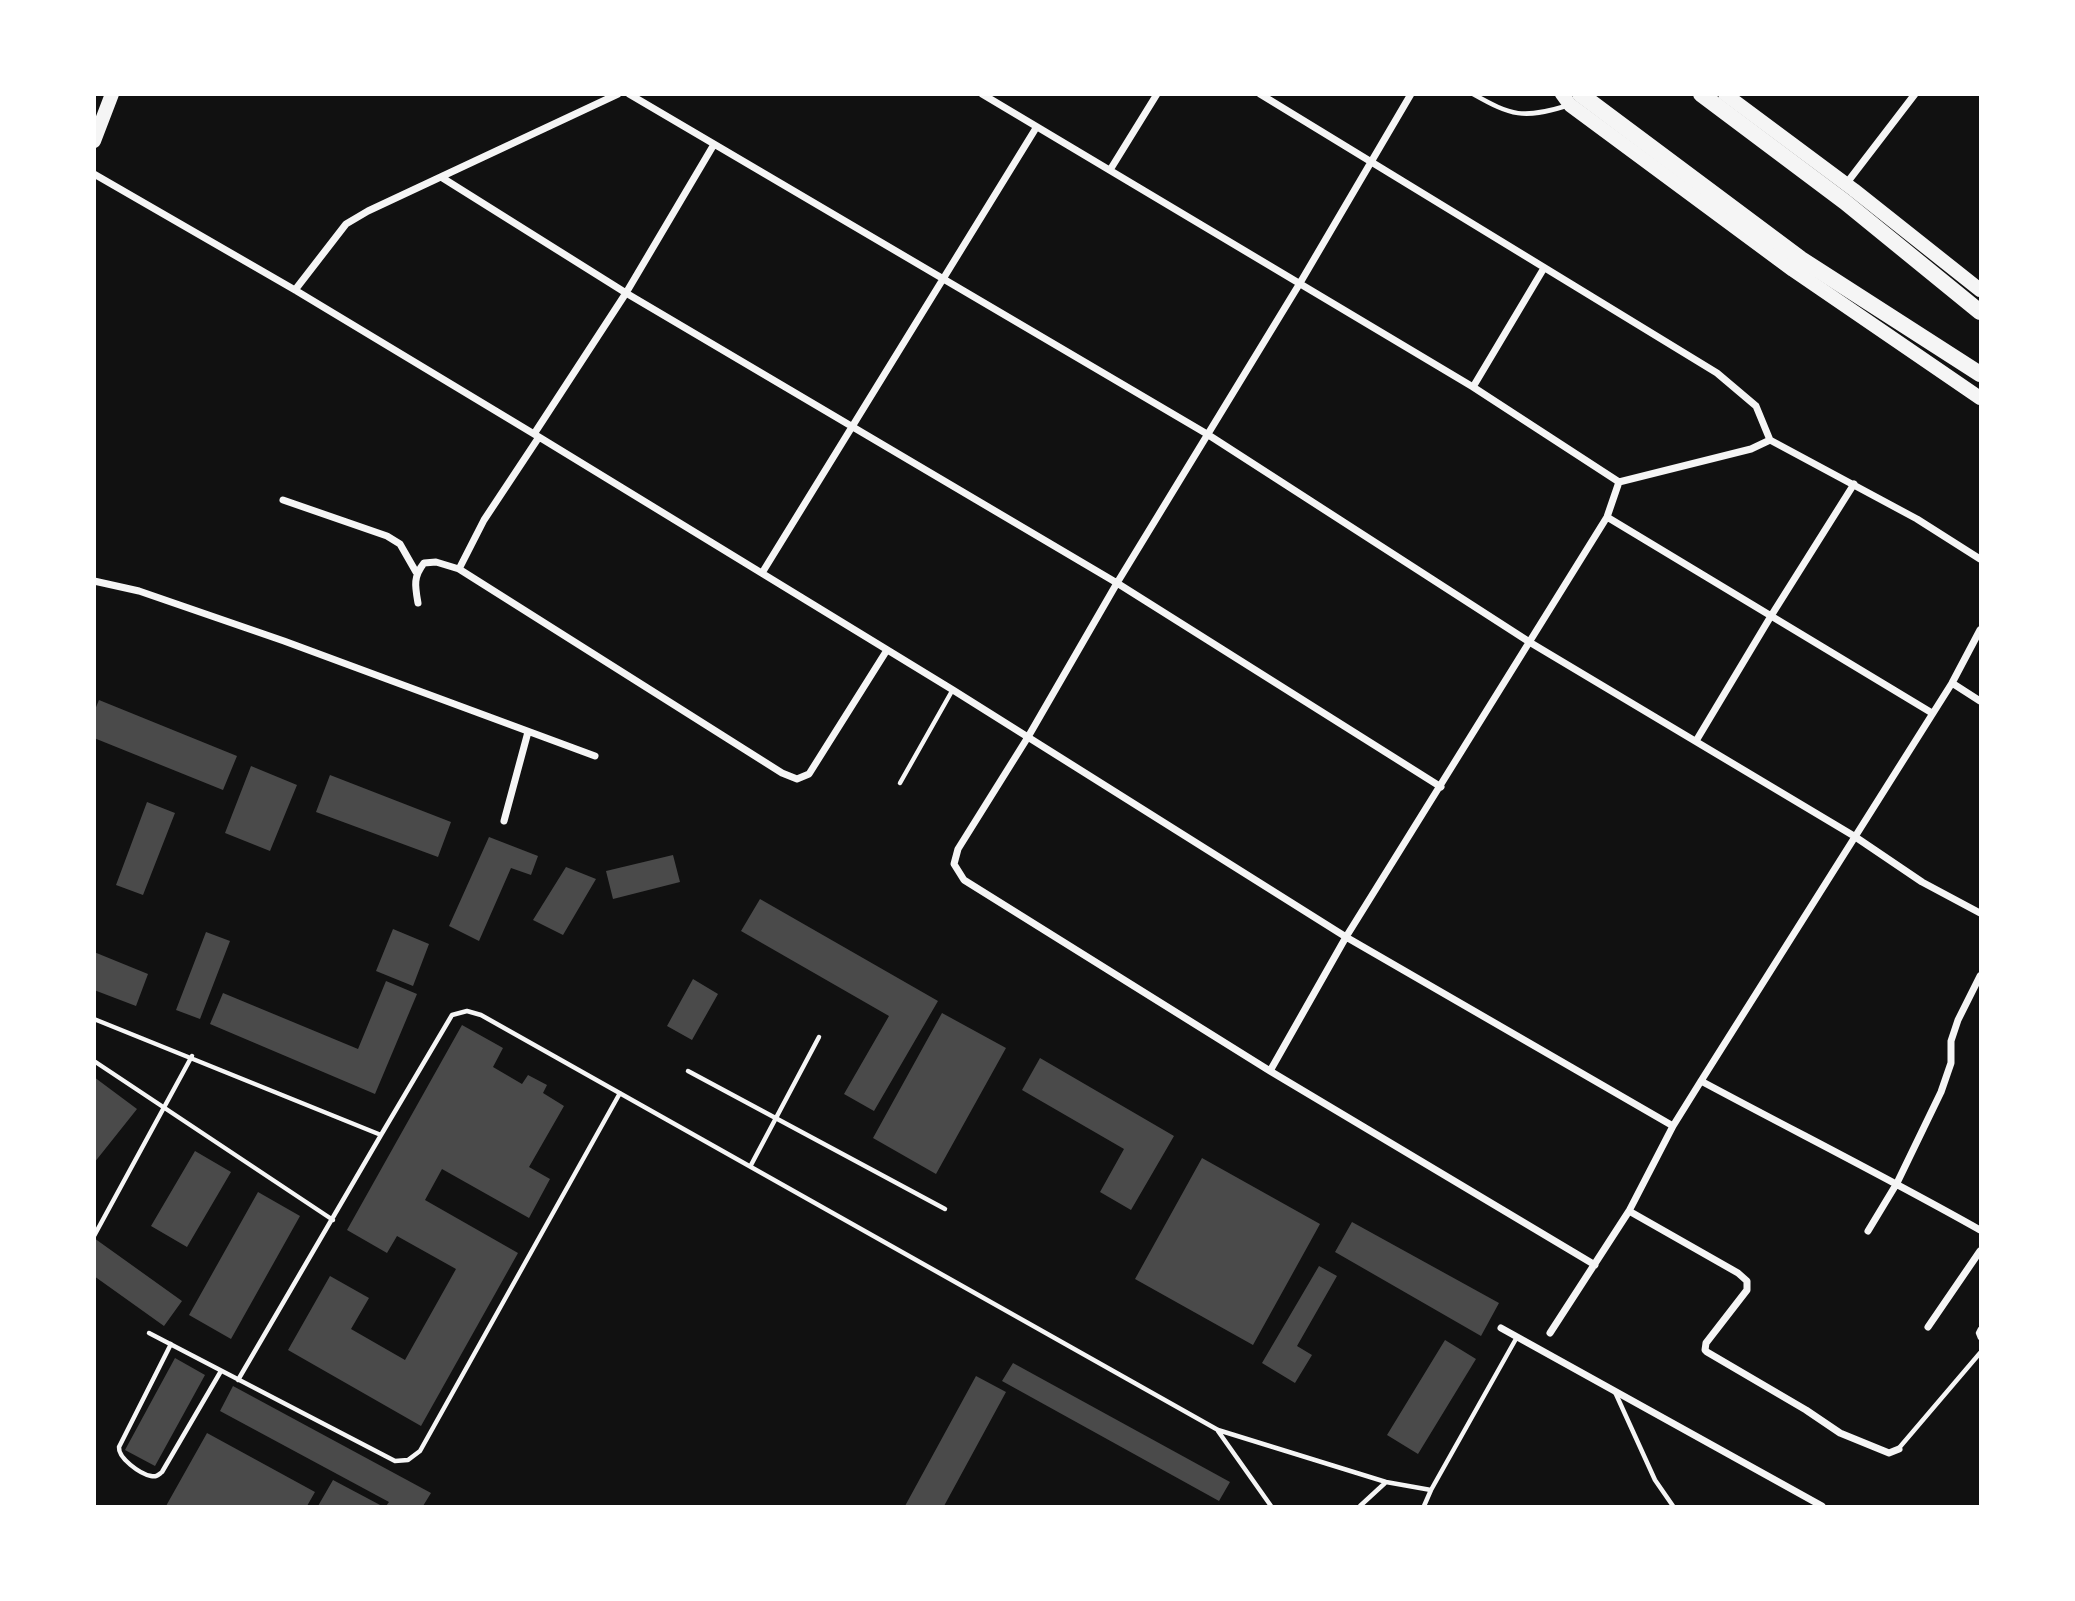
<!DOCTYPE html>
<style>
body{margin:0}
#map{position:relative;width:2075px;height:1601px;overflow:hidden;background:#111;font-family:"Varela Round",sans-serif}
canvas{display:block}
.frame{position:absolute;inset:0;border:96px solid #fff;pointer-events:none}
</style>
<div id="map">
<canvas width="2075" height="1601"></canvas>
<div class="frame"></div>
</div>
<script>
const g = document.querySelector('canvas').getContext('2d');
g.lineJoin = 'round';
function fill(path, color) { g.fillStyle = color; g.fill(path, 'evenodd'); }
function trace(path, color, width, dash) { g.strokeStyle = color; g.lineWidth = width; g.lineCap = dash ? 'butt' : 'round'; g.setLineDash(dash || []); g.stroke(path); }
const building = new Path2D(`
 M99 700 237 756 223 790 94 738V712Z
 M251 766 297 785 270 851 225 833Z
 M330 775 451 822 438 857 316 812Z
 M147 802 175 813 143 895 116 885Z
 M489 837 538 856 531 875 511 868 479 941 449 926Z
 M673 855 680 882 613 899 606 871Z
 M566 867 596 879 563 935 533 920Z
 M760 899 938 1001 874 1111 844 1094 889 1016 741 931Z
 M393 929 429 944 413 986 376 971Z
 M206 932 230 941 200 1019 176 1010Z
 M94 952 148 974 136 1006 94 990Z
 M693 979 718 994 692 1040 667 1026Z
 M386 981 417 994 375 1094 210 1024 223 993 358 1049Z
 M942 1013 1006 1048 936 1174 873 1138Z
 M462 1025 503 1048 493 1067 522 1084 528 1075 547 1085 543 1093 564 1106 529 1167 550 1179 529 1218 442 1169 425 1200 518 1253 421 1426 288 1350 330 1276 369 1298 351 1329 405 1360 456 1269 397 1236 387 1253 347 1230Z
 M1040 1058 1174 1136 1131 1210 1100 1192 1124 1149 1022 1090Z
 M94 1077 137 1109 94 1163Z
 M195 1151 231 1172 187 1247 151 1226Z
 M1202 1158 1320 1224 1253 1345 1135 1279Z
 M258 1192 300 1216 231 1339 189 1315Z
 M1352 1222 1499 1303 1481 1336 1335 1252Z
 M94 1238 182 1301 164 1326 94 1276Z
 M1319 1266 1337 1276 1297 1346 1312 1355 1295 1383 1262 1363Z
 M1445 1340 1476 1359 1418 1454 1387 1435Z
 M175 1358 205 1375 155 1466 125 1450Z
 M1013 1363 1230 1482 1219 1501 1002 1381Z
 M976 1376 1006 1392 944 1506H905Z
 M233 1386 431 1493 423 1506H386L389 1502 220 1411Z
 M207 1433 315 1492 307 1506H166Z
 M333 1480 382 1506H318Z`);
const service = new Path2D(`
 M1473 94C1512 116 1523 119 1566 106
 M900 783 952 691
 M94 1019 381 1135 452 1015 467 1011 481 1015 1218 1430 1386 1482 1431 1490
 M94 1061 333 1220
 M688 1071 945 1209
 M751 1165 819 1037
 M94 1236 192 1056
 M1980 1329 1978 1333 1980 1338
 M149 1333 395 1461 408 1460 420 1451 620 1093
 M171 1344 119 1447C118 1458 140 1474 151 1476 157 1477 158 1475 162 1472L221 1371
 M238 1380 381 1135
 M1615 1392 1655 1480 1673 1506
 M1218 1431 1271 1506
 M1899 1448 1980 1353
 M1360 1506 1385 1483
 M1424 1506 1431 1490 1517 1337`);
const minor = new Path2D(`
 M629 94 1207 434 1531 643 1854 836 1922 882 1980 913
 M982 94 1473 387 1619 482 1751 449 1770 440 1917 519 1980 559
 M1260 94 1717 373 1756 406 1770 440
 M1411 94 1300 283 1117 583 1028 737 958 849 954 864 964 880 1270 1071 1595 1265
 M1110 170 1157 94
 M94 174 295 290 539 437 953 690 1346 937 1673 1126
 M441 177 626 293 1117 583 1441 787
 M1846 184 1915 94
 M295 290 346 224 368 211 618 94
 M1473 387 1544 268
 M534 434 626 293 713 146
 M539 437 484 520 459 569 782 773 797 779 809 774 887 650
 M283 500 387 536 400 544 416 572
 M1607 517 1932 713
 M762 573 1036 128
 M94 581 139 591 284 641 595 756
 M418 603C415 586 413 577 424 563L436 562 459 569
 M1952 683 1980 701
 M1696 741 1771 616 1854 484
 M504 821 528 732
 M1270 1071 1346 937 1607 517 1619 482
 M1701 1081C1794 1131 1888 1178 1980 1230
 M1629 1211 1738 1273 1747 1281V1290L1706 1343 1705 1350 1707 1352 1806 1410 1840 1433 1889 1453 1899 1449
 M1868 1231 1897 1183 1941 1092 1951 1063V1041L1958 1020 1980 976
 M1928 1327 1980 1251
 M1501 1328 1822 1506
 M1550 1333 1629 1211 1673 1126 1701 1081 1952 683 1980 630`);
const primary = new Path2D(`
 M1562 94 1570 105 1793 270 1980 398
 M1725 94 1854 190 1980 290
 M94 141 112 94`);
const trunk = new Path2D(`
 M1580 94 1801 259 1980 374
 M1701 94 1845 202 1980 312`);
fill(building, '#4a4a4a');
trace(service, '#f5f5f5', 4.5);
trace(minor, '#f5f5f5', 7);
trace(primary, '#f5f5f5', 14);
trace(trunk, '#f5f5f5', 16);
</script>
